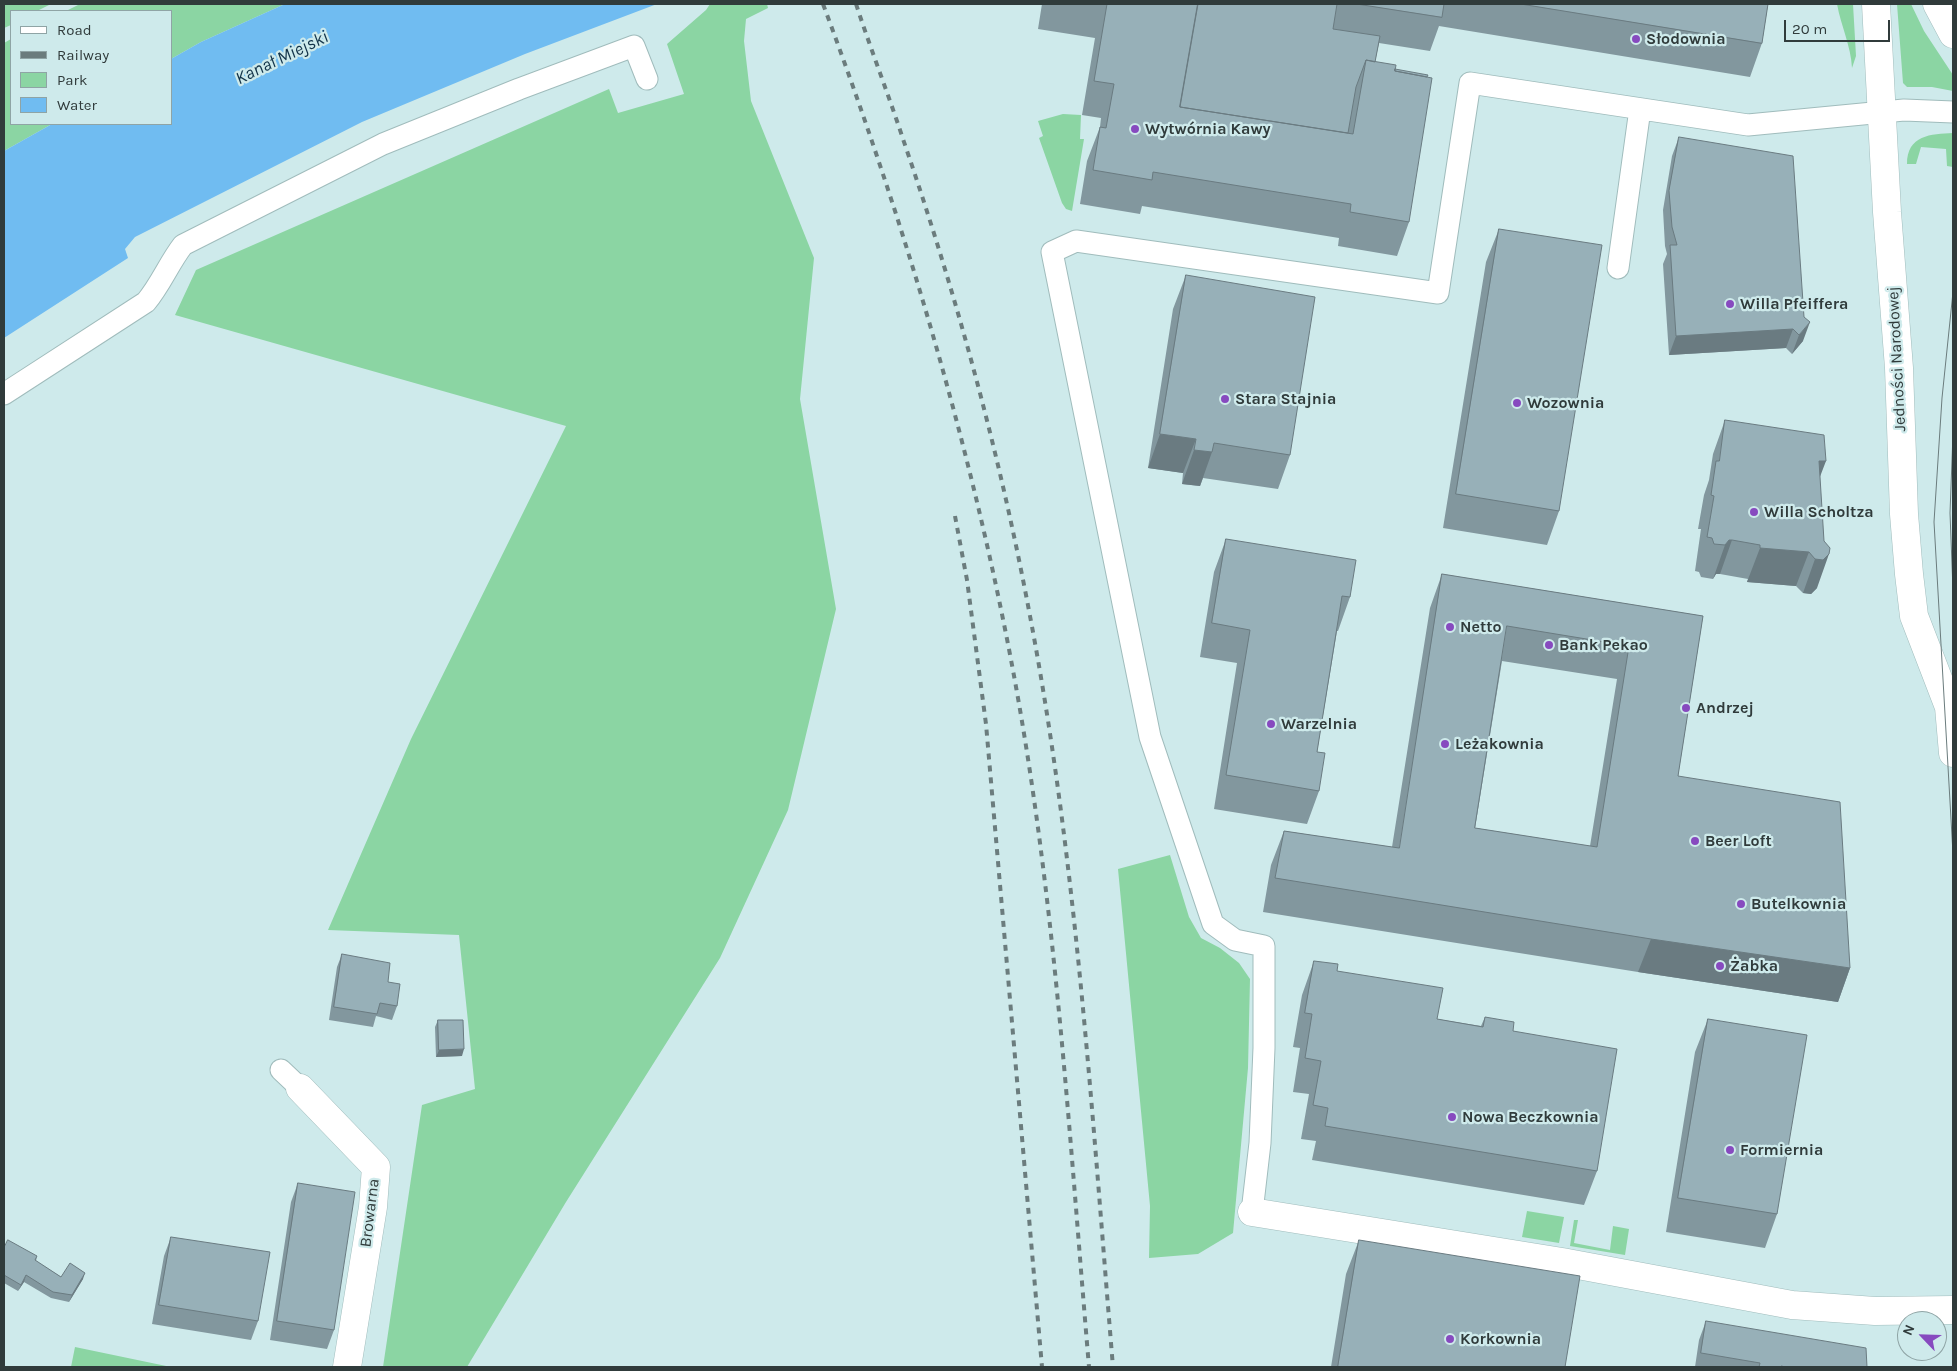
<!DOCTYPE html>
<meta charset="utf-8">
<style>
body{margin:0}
#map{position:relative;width:1957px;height:1371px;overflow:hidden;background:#ceeaeb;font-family:Karla,sans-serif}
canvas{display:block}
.frame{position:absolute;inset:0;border:5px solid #303b3b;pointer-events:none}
.legend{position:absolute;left:10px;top:10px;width:162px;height:115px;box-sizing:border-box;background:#ceeaeb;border:1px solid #8fa4a5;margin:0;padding:6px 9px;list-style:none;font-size:15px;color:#303b3b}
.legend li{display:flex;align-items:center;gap:10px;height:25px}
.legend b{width:25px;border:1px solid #8fa4a5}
.north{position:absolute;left:1897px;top:1311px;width:50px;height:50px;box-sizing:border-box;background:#ceeaeb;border:1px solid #8fa4a5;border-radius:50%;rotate:294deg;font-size:14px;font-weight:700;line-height:20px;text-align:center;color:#303b3b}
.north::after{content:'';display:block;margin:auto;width:18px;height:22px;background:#874abf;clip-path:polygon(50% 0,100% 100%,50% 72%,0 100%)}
.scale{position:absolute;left:1784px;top:20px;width:106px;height:22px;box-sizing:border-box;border:2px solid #303b3b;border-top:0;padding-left:6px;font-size:15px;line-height:18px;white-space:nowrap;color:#303b3b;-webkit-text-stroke:4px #ceeaeb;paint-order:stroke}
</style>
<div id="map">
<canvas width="1957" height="1371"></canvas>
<div class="frame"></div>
<ul class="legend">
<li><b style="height:6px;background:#fff"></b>Road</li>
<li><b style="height:6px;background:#6b7c7d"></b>Railway</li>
<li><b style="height:14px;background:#8bd5a3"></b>Park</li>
<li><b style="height:14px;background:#70bcf1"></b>Water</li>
</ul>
<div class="north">N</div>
<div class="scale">20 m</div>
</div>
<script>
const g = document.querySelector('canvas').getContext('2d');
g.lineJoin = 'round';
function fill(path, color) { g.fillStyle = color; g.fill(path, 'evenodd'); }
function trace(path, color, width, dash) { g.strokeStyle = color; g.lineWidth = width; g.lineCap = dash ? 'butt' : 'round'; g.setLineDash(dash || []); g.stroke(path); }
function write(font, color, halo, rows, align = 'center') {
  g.font = font + ' Karla,sans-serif'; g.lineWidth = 4.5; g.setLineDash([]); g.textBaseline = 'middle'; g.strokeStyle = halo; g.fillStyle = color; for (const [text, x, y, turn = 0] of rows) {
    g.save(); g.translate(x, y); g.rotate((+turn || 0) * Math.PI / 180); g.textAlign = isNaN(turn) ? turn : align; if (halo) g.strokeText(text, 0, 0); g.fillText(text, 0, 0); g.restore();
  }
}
const green = new Path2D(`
 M4 4H51L37 11H11V25L4 28Z
 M80 4H285L201 42 171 59V11H66Z
 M710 4H767L768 8 746 19 744 41 751 101 814 258 800 399 836 609 788 810 720 958 566 1202 467 1367H383L422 1105 475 1089 459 935 328 930 411 739 566 426 175 315 196 270 609 89 618 113 684 94 667 44 706 10Z
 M1837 4H1853L1856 56 1852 68C1851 46 1841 26 1837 4Z
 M1897 4H1911L1924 31 1953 75V91L1932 87H1907L1903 83Z
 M11 39V124H52L4 151V43Z
 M1063 114 1081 115 1080 139H1084L1072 211 1066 209 1062 203 1039 138 1043 136 1038 121Z
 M1953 133V167L1947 166 1946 149 1921 147 1916 164H1907C1907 135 1931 134 1953 133Z
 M1170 855 1189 917 1201 938 1220 948 1239 963 1250 979 1248 1068 1233 1233 1198 1254 1149 1258 1150 1206 1118 869Z
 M1527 1211 1564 1217 1559 1243 1522 1237Z
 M1574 1220H1578L1574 1243 1610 1250 1613 1226 1629 1229 1625 1255 1570 1246Z
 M75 1347 171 1367H71Z`);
const water = new Path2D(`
 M285 4H657L525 54 362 122 135 237 125 249 128 258 4 338V151L52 124H171V59L201 42Z`);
const lane = new Path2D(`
 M1618 268 1640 109
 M4 394 146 302C161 284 169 263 183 245L383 144 519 89 634 46 647 79
 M281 1070 300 1088
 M1252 1212 1260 1143 1264 1048V946L1235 940 1213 924 1150 737 1052 252 1076 241 1438 293 1470 83 1748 125 1904 110 1953 112`);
const street = new Path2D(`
 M300 1088 376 1167 373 1207 347 1367
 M1252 1212 1562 1262 1792 1305 1875 1311 1953 1310`);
const secondary = new Path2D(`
 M1876 4 1887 212 1899 368 1904 514 1909 574 1914 616 1949 707 1953 753
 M1937 4 1953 34`);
const tram = new Path2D(`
 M1953 292 1942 398 1934 522 1953 854
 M1953 434 1950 513 1953 590`);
const rail = new Path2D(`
 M823 4C899 208 962 415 1005 629 1054 872 1068 1121 1089 1367
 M856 4C871 50 889 96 904 142 957 297 1000 455 1030 616 1077 864 1092 1116 1113 1367
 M955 516 967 580 986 724 1042 1367`);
const wall = new Path2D(`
 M1042 4H1768L1762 43 1750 77 1439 26 1430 51 1379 43 1375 62 1395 69 1409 222 1397 256 1338 246 1339 238 1142 206 1140 214 1080 204 1087 161 1100 127 1101 118 1082 115 1095 38 1038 29Z
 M1679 137 1803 341 1792 354 1786 348 1669 355 1663 264 1667 254 1665 246 1663 210 1672 156Z
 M1499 229 1559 511 1547 545 1443 528 1486 262Z
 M1186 275 1290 455 1278 489 1203 478 1200 486 1182 484 1183 473 1148 468 1173 309Z
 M1725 420 1820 476 1817 588 1811 594 1803 593 1796 586 1747 582 1748 579 1720 574H1716L1713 579 1701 577 1699 572 1695 571 1701 529H1698L1704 495 1709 480 1713 454Z
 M1226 539 1350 597 1338 631H1337L1317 752 1319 791 1307 824 1214 809 1237 663 1200 657 1214 572Z
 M1442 574 1703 616 1678 776 1850 968 1838 1002 1638 972 1263 912 1271 865 1284 831 1392 847 1430 608ZM1502 661 1617 679 1590 846 1475 828Z
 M342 954 388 982 397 1006 392 1020 376 1016 373 1027 329 1020 337 967Z
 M1314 961 1437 1019 1481 1026 1485 1017 1513 1031 1597 1171 1584 1205 1312 1160 1316 1141 1301 1139 1309 1094 1293 1092 1300 1048 1293 1047 1302 995Z
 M1708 1019 1777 1214 1765 1248 1666 1232 1695 1052Z
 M438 1020 462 1056 436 1057 435 1027Z
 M298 1183 334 1330 327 1349 270 1340 291 1202Z
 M171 1237 258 1321 251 1340 152 1324 164 1256Z
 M1359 1240 1565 1367H1331L1346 1274Z
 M4 1248 37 1256 36 1261 61 1277 83 1279 69 1302 51 1298 24 1282 18 1291 4 1283Z
 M1706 1321 1867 1367H1695L1699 1340Z`);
const shadedWall = new Path2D(`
 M1810 322 1803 341 1792 354 1799 335Z
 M1793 329 1786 348 1669 355 1676 336Z
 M1160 434 1196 439 1183 473 1148 468Z
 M1194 450 1212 452 1200 486 1182 484Z
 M1819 461H1826L1813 495Z
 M1729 540H1732L1720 574H1716L1713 579 1725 545Z
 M1760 548 1809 552 1796 586 1747 582Z
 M1829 554 1817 588 1811 594 1803 593 1815 559Z
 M1651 939 1850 968 1838 1002 1638 972Z
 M464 1049 462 1056 436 1057 439 1050Z
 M85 1273 83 1279 69 1302 72 1295Z
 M26 1275 24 1282 18 1291Z`);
const building = new Path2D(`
 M1105 4H1198L1180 107 1353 134 1366 60 1396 65 1395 71 1432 78 1409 222 1350 212 1351 204 1153 172 1152 180 1093 170 1100 127 1106 128 1114 84 1094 81 1107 4Z
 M1198 4H1337L1333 29 1380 36 1375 62 1366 60 1356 87 1348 133 1180 107Z
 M1357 4H1444L1442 17Z
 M1521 4H1768L1762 43Z
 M1395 69 1428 75 1427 77 1395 71Z
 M1679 137 1793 156 1804 317 1810 322 1799 335 1793 329 1676 336 1670 245H1677L1672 227 1669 191Z
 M1499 229 1602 245 1559 511 1456 494Z
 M1186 275 1315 297 1290 455 1214 443 1212 452 1194 450 1196 439 1160 434Z
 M1725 420 1824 435 1826 461H1819L1824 541 1830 548 1829 554 1823 560 1815 559 1809 552 1760 548V545L1732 540H1729L1725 545 1714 544 1712 538 1707 537 1714 496 1711 495 1716 461H1719Z
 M1226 539 1356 560 1350 597 1342 596 1317 752 1325 753 1319 791 1226 775 1250 630 1212 623Z
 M1442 574 1703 616 1678 776 1840 802 1850 968 1651 939 1275 878 1284 831 1399 848ZM1507 626 1629 646 1597 847 1475 828Z
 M342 954 390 963 388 982 400 984 397 1006 380 1003 377 1014 334 1007Z
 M1314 961 1338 964 1337 971 1443 988 1437 1019 1483 1027 1485 1017 1514 1022 1513 1031 1617 1049 1597 1171 1325 1126 1328 1108 1313 1105 1321 1061 1305 1058 1312 1014 1305 1013Z
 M1708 1019 1807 1035 1777 1214 1678 1198Z
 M438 1020H463L464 1049 439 1050Z
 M298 1183 355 1192 334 1330 277 1321Z
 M171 1237 270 1252 258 1321 159 1305Z
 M8 1240 37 1256 35 1260 61 1277 70 1263 85 1273 72 1295 53 1292 26 1275 21 1285 4 1275V1248Z
 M1359 1240 1580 1276 1565 1367H1338Z
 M1706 1321 1866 1348 1867 1367H1786L1781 1366V1367H1759L1760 1363 1701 1353Z`);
const markers = [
 [1636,39,5,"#874abf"],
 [1135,129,5,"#874abf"],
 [1730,304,5,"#874abf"],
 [1225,399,5,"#874abf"],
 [1517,403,5,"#874abf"],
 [1754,512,5,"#874abf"],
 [1450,627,5,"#874abf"],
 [1549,645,5,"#874abf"],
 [1686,708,5,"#874abf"],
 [1271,724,5,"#874abf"],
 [1445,744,5,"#874abf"],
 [1695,841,5,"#874abf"],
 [1741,904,5,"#874abf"],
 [1720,966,5,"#874abf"],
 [1452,1117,5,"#874abf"],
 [1730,1150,5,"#874abf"],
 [1450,1339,5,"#874abf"]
];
const poiNames = [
 ["Słodownia",1646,39],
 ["Wytwórnia Kawy",1145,129],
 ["Willa Pfeiffera",1740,304],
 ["Stara Stajnia",1235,399],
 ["Wozownia",1527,403],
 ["Willa Scholtza",1764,512],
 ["Netto",1460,627],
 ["Bank Pekao",1559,645],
 ["Andrzej",1696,708],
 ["Warzelnia",1281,724],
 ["Leżakownia",1455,744],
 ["Beer Loft",1705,841],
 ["Butelkownia",1751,904],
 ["Żabka",1730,966],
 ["Nowa Beczkownia",1462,1117],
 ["Formiernia",1740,1150],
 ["Korkownia",1460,1339]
];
const streetNames = [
 ["Jedności Narodowej",1897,359,-93],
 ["Browarna",370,1213,-83]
];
const waterNames = [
 ["Kanał Miejski",282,58,-26]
];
fill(green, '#8bd5a3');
fill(water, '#70bcf1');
trace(lane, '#a0bcbc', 23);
trace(street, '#a0bcbc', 29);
trace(secondary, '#a0bcbc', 29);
trace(lane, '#fff', 21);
trace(street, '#fff', 28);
trace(secondary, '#fff', 28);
trace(tram, '#6b7c7d', 1);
trace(rail, '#6b7c7d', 4, [6, 6]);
fill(wall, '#82979e');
fill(shadedWall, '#6a7b81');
fill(building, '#97b0b8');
trace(building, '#6a7b81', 1);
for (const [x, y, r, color] of markers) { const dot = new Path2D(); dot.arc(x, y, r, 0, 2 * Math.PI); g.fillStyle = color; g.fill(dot); trace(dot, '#ceeaeb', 2); }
write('bold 16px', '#303b3b', '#ceeaeb', poiNames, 'left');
write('16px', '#303b3b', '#ceeaeb', streetNames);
write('italic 18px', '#123349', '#ceeaeb', waterNames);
</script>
